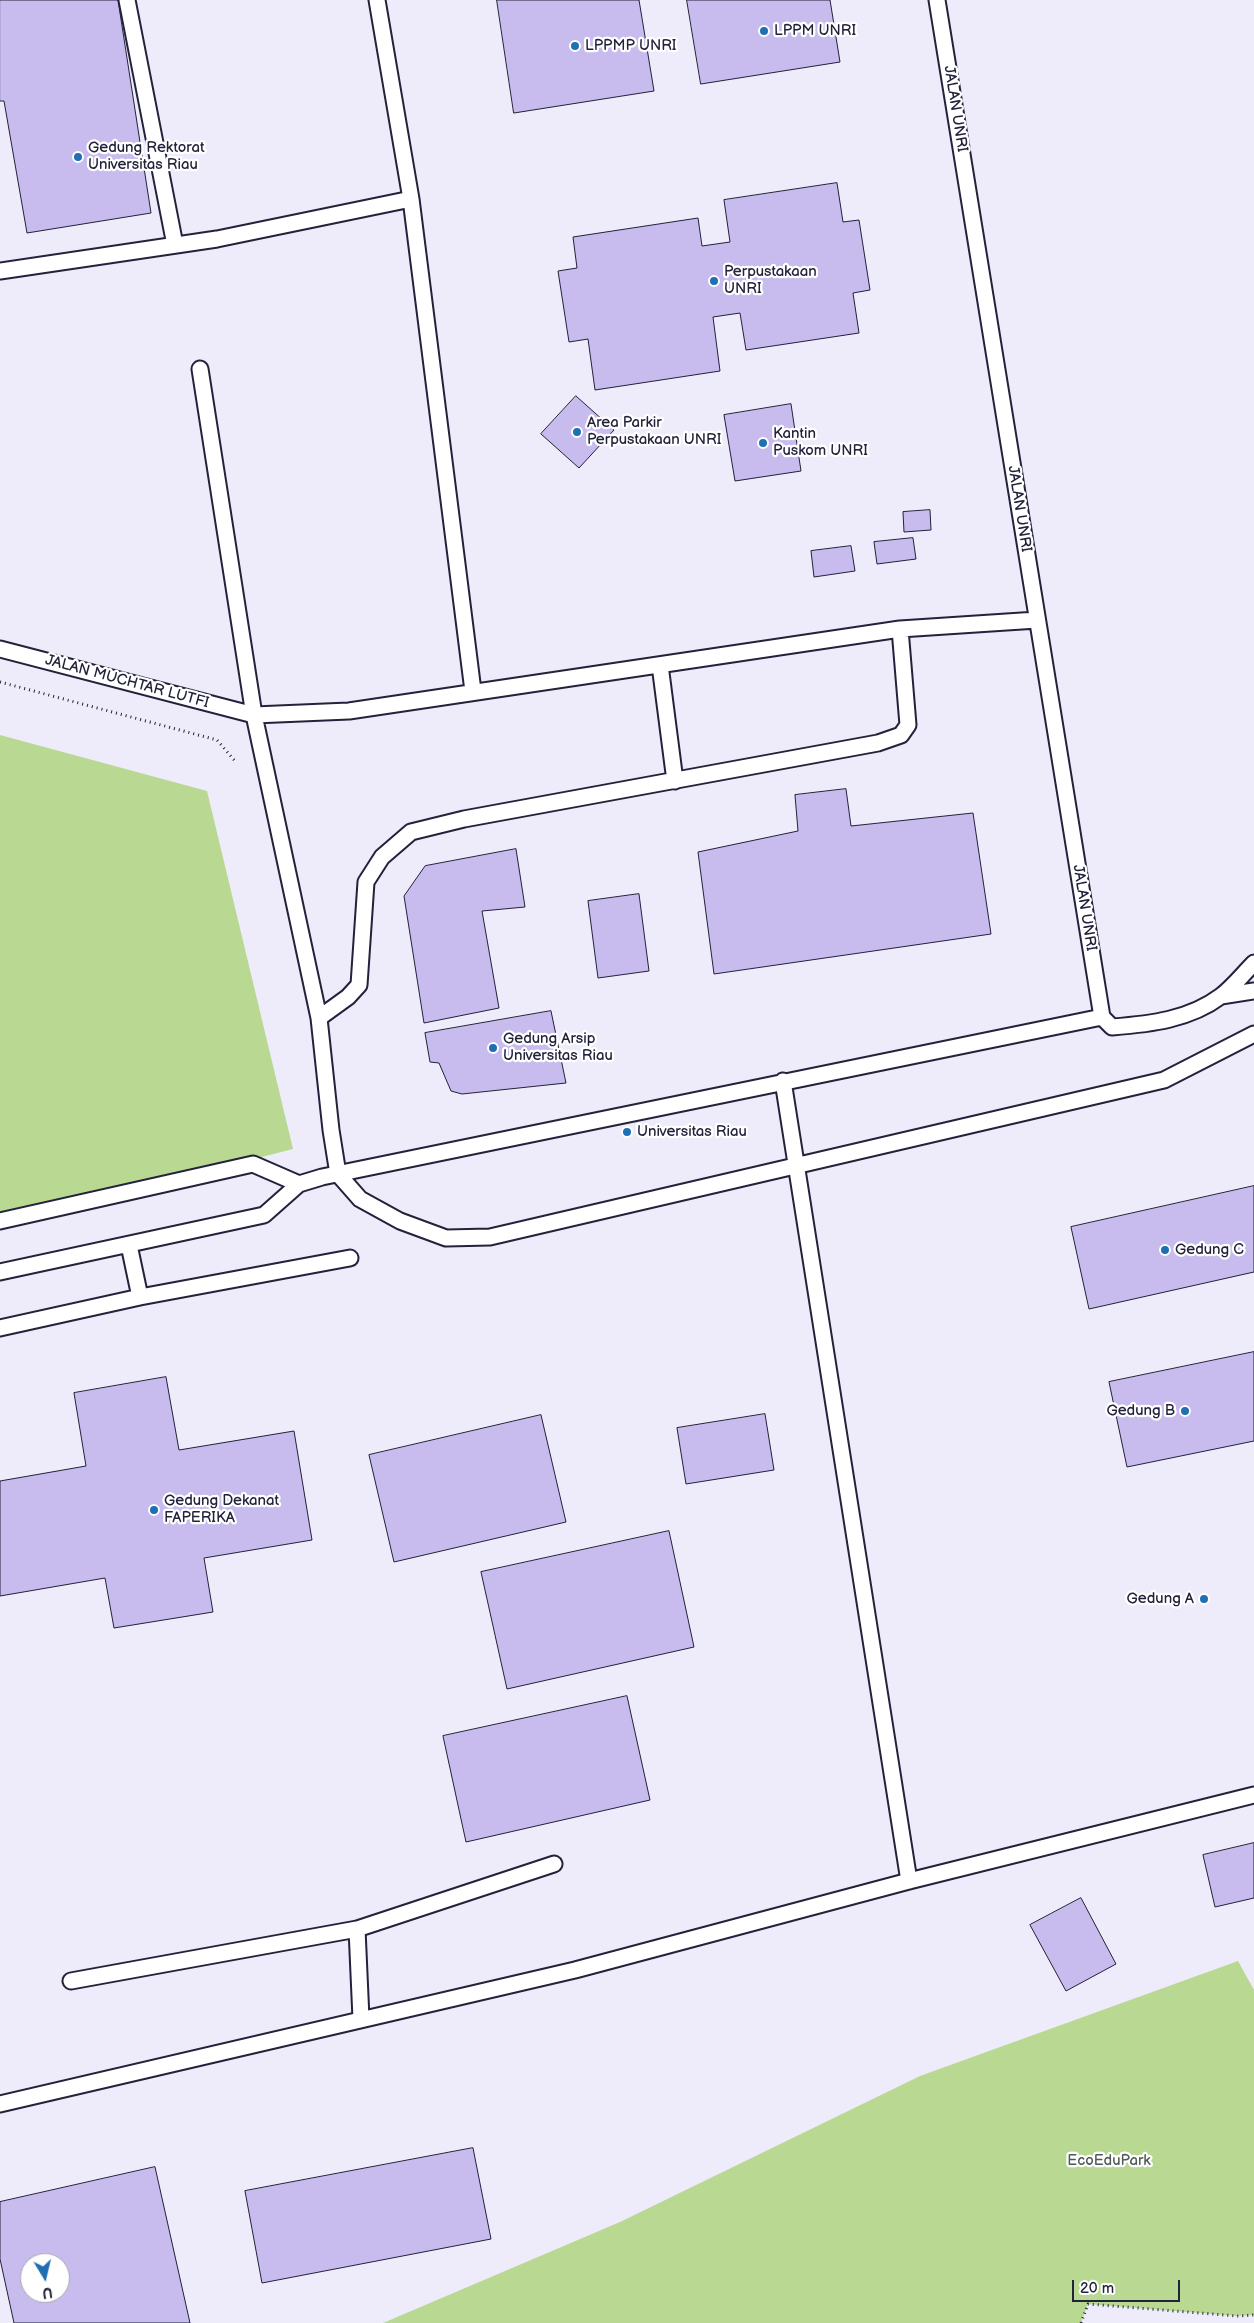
<!DOCTYPE html>
<style>
body{margin:0}
#map{position:relative;width:1254px;height:2323px;overflow:hidden;background:#fff;font-family:"Balsamiq Sans",sans-serif}
canvas{display:block}
.north{position:absolute;left:20px;top:2253px;width:50px;height:50px;box-sizing:border-box;background:#fff;border:1px solid #a7a7b1;border-radius:50%;rotate:171deg;font-size:14px;font-weight:700;line-height:20px;text-align:center;color:#22223b}
.north::after{content:'';display:block;margin:auto;width:18px;height:22px;background:#1f6fb2;clip-path:polygon(50% 0,100% 100%,50% 72%,0 100%)}
.scale{position:absolute;left:1072px;top:2280px;width:108px;height:22px;box-sizing:border-box;border:2px solid #22223b;border-top:0;padding-left:6px;font-size:15px;line-height:18px;white-space:nowrap;color:#22223b;-webkit-text-stroke:4px #fff;paint-order:stroke}
</style>
<div id="map">
<canvas width="1254" height="2323"></canvas>
<div class="north">U</div>
<div class="scale">20 m</div>
</div>
<script>
const g = document.querySelector('canvas').getContext('2d');
g.lineJoin = 'round';
function fill(path, color) { g.fillStyle = color; g.fill(path, 'evenodd'); }
function trace(path, color, width, dash) { g.strokeStyle = color; g.lineWidth = width; g.lineCap = dash ? 'butt' : 'round'; g.setLineDash(dash || []); g.stroke(path); }
function write(font, color, halo, rows, align = 'center') {
  g.font = font + ' "Balsamiq Sans",sans-serif'; g.lineWidth = 4.5; g.setLineDash([]); g.textBaseline = 'middle'; g.strokeStyle = halo; g.fillStyle = color; for (const [text, x, y, turn = 0] of rows) {
    g.save(); g.translate(x, y); g.rotate((+turn || 0) * Math.PI / 180); g.textAlign = isNaN(turn) ? turn : align; if (halo) g.strokeText(text, 0, 0); g.fillText(text, 0, 0); g.restore();
  }
}
const built = new Path2D(`
 M0 0H1254V2323H0ZM30 2263H60V2293H30Z`);
const green = new Path2D(`
 M0 735 207 791 293 1149 0 1224Z
 M1238 1961 1254 1990V2315L1237 2316 1088 2304 1081 2323H383L620 2222 920 2076Z`);
const building = new Path2D(`
 M0 0H118L151 213 27 233 4 101H0Z
 M497 0H639L654 91 514 113Z
 M687 0H830L840 62 701 84Z
 M837 183 843 222 859 220 870 290 853 293 859 333 746 350 740 313 713 317 720 371 595 390 588 339 569 342 558 271 577 268 573 237 698 218 702 246 730 242 724 200Z
 M576 396 614 430 579 468 541 434Z
 M791 404 801 471 735 481 724 415Z
 M930 510 931 530 904 532 903 512Z
 M913 538 916 559 877 564 874 542Z
 M851 546 855 571 814 577 811 551Z
 M846 789 851 826 973 813 991 934 714 974 698 852 798 831 795 795Z
 M516 849 525 907 482 911 499 1008 424 1023 404 896 425 866Z
 M639 894 649 971 598 978 588 901Z
 M551 1011 566 1083 462 1094 451 1091 439 1063 430 1062 425 1033Z
 M1254 1186V1272L1089 1309 1071 1227Z
 M1254 1352V1441L1127 1467 1109 1382Z
 M166 1377 179 1450 294 1431 312 1540 204 1558 213 1612 114 1628 105 1578 0 1596V1481L86 1466 74 1393Z
 M765 1414 774 1470 686 1484 677 1428Z
 M541 1415 566 1522 394 1562 369 1455Z
 M669 1531 694 1647 507 1689 481 1572Z
 M627 1696 650 1800 466 1842 443 1736Z
 M1254 1843V1898L1215 1907 1203 1855Z
 M1081 1898 1116 1964 1066 1991 1030 1925Z
 M473 2148 491 2239 262 2283 245 2191Z
 M155 2167 190 2323H14L0 2259V2202ZM30 2263H60V2293H30Z`);
const path = new Path2D(`
 M0 682 217 740 235 761
 M1081 2323 1088 2304 1237 2316 1254 2315`);
const service = new Path2D(`
 M127 0 175 245
 M377 0 411 199 473 691
 M937 0 1102 1017
 M0 271 217 239 411 199
 M200 369 254 715 319 1018 331 1130 338 1174 360 1199 400 1221 446 1238 490 1237 1164 1080 1254 1034
 M0 649 254 715 349 711 900 629 1037 620
 M660 665 675 781
 M1221 996 1254 991
 M1102 1017 1112 1027C1150 1024 1189 1020 1221 996 1233 987 1243 974 1254 963
 M319 1018 348 997 359 985 366 882 382 857 411 832 464 819 878 743 901 735 908 725 900 629
 M783 1081 909 1881
 M0 1221 253 1164 299 1184
 M129 1245 140 1297
 M0 1272 264 1215 299 1184 322 1177 1102 1017
 M0 1328 140 1297 350 1258
 M357 1929 361 2019
 M71 1981 357 1929 554 1864
 M0 2104 575 1970 909 1881 1254 1795`);
const markers = [
 [764,31,5,"#1f6fb2"],
 [575,46,5,"#1f6fb2"],
 [78,157,5,"#1f6fb2"],
 [714,281,5,"#1f6fb2"],
 [577,432,5,"#1f6fb2"],
 [763,443,5,"#1f6fb2"],
 [493,1048,5,"#1f6fb2"],
 [627,1132,5,"#1f6fb2"],
 [1165,1250,5,"#1f6fb2"],
 [1185,1411,5,"#1f6fb2"],
 [154,1510,5,"#1f6fb2"],
 [1204,1599,5,"#1f6fb2"]
];
const poiNames = [
 ["LPPM UNRI",774,31],
 ["LPPMP UNRI",585,46],
 ["Gedung Rektorat",88,148],
 ["Universitas Riau",88,165],
 ["Perpustakaan",724,272],
 ["UNRI",724,289],
 ["Area Parkir",587,423],
 ["Perpustakaan UNRI",587,440],
 ["Kantin",773,434],
 ["Puskom UNRI",773,451],
 ["Gedung Arsip",503,1039],
 ["Universitas Riau",503,1056],
 ["Universitas Riau",637,1132],
 ["Gedung C",1175,1250],
 ["Gedung B",1175,1411,"right"],
 ["Gedung Dekanat",164,1501],
 ["FAPERIKA",164,1518],
 ["Gedung A",1194,1599,"right"]
];
const streetNames = [
 ["JALAN UNRI",955,109,81],
 ["JALAN UNRI",1019,509,81],
 ["JALAN MUCHTAR LUTFI",127,682,15],
 ["JALAN UNRI",1084,908,81]
];
const parkNames = [
 ["EcoEduPark",1109,2161]
];
fill(built, '#eeebfa');
fill(green, '#b9d992');
fill(building, '#c8bbed');
trace(building, '#22223b', 1);
trace(service, '#22223b', 19);
trace(path, '#22223b', 3, [1, 4]);
trace(service, '#fff', 15);
for (const [x, y, r, color] of markers) { const dot = new Path2D(); dot.arc(x, y, r, 0, 2 * Math.PI); g.fillStyle = color; g.fill(dot); trace(dot, '#fff', 2); }
write('15px', '#22223b', '#fff', poiNames, 'left');
write('15px', '#22223b', '#fff', streetNames);
write('15px', '#4f5955', '#fff', parkNames);
</script>
